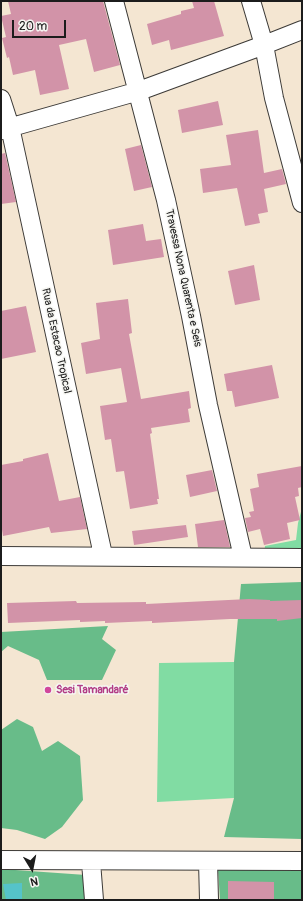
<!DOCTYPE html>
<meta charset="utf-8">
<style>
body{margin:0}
#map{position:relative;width:303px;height:901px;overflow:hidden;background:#f4e6d2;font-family:Pangolin,sans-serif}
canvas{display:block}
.frame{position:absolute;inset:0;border:2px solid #1c1c1c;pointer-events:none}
.north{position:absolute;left:12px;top:849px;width:40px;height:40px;-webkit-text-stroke:3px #f6f6f2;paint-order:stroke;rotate:170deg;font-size:11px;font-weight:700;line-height:16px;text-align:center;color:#1c1c1c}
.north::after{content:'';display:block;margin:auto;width:14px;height:18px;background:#1c1c1c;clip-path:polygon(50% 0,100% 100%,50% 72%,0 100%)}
.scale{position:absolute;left:12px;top:20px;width:54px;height:18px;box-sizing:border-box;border:2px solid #1c1c1c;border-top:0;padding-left:5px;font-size:12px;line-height:14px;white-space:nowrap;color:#1c1c1c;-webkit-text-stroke:3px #f6f6f2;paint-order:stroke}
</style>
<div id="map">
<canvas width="303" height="901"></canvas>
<div class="frame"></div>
<div class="north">N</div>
<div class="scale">20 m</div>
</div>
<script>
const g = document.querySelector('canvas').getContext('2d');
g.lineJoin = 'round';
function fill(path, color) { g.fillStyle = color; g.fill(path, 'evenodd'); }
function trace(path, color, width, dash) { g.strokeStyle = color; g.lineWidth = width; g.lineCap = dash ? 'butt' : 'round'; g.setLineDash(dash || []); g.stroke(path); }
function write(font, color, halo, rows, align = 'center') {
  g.font = font + ' Pangolin,sans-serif'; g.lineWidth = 3; g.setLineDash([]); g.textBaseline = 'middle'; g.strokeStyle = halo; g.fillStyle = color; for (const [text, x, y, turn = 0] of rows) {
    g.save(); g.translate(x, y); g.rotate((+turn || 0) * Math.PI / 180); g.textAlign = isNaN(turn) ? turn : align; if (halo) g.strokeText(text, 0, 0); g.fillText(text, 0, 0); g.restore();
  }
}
const green = new Path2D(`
 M302 508V553H264L265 546 296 540 298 523Z
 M234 662V798L157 802 159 663Z`);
const forest = new Path2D(`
 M302 582V839L224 837 234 798V662L241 584Z
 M108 626 102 639 116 650 102 680H47L39 660 8 646 1 652V632Z
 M17 719 33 727 42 751 58 741 80 756 83 800 62 827 45 839 17 830 1 828V730Z
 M1 869 86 875 88 900H1Z
 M218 869 302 871V900H220Z`);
const water = new Path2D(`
 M22 883V900H6L3 884Z`);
const building = new Path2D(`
 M8 1H103L120 65 94 72 86 39 59 45 69 89 40 95 35 70 13 75 9 57 7 58 2 38 6 37 1 16 11 14Z
 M192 1H214L224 36 171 50 169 40 152 45 147 24 181 14V11L194 8Z
 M218 101 223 125 182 133 178 110Z
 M258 130 264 173 282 169 286 184 264 189 268 212 258 214 260 223 245 226 237 188 203 193 200 169 231 165 226 135Z
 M141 145 152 187 134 191 125 149Z
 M5 153 16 202 1 204V154Z
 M143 224 146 241 161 239 164 257 113 265 108 230Z
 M254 265 260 300 235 305 228 271Z
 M128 299 132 333 129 334 141 399 189 391 191 408 188 409 190 422 151 428 152 433 150 434 159 499H157L158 504 130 509 124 471 116 472 111 439 105 440 100 406 127 402 121 368 86 374 81 343 100 339 96 303Z
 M26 306 36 352 1 359V311Z
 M272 365 279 398 235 407 232 391H227L224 374Z
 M48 453 59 501 80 497 87 529 51 533 49 527 3 536 1 523V465L23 461V459Z
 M302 466V487L298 488 299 496 295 497 300 520 287 523 290 539 264 545 260 529 248 532 245 518 251 517 249 512 254 511 250 489 259 487 257 474Z
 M212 470 217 491 190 497 186 475Z
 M224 520 230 547H198L195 524Z
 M186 525 188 537 134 545 132 531Z
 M249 599 270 600V601L302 600V618L277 621V619H230L152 623V621L105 623V621L80 622V620L8 623 7 603 76 601 77 603 146 602V604Z
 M228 881 274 882V900H228Z`);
const minor = new Path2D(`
 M114 1 166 200 191 316 208 405 243 557
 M251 1 264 45 274 98 302 203
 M1 99 10 127 103 555
 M1 130 139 91 264 45 302 30
 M1 556 302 558
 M1 860 302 861
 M208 861 209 900
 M91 862 94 900`);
const markers = [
 [48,690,4,"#d1479c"]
];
const streetNames = [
 ["Travessa Nona Quarenta e Seis",183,278,78],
 ["Rua da Estacao Tropical",56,341,78]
];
const hotelNames = [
 ["Sesi Tamandaré",56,690]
];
fill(green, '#81dca3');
fill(forest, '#68bc89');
fill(water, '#55c3c9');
fill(building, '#d293a8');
trace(minor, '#3c3a37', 20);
trace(minor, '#fff', 18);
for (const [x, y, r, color] of markers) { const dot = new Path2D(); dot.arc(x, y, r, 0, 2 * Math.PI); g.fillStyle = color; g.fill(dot); trace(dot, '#f6f6f2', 1.5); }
write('11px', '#1c1c1c', '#f6f6f2', streetNames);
write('bold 11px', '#b23c85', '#f6f6f2', hotelNames, 'left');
</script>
